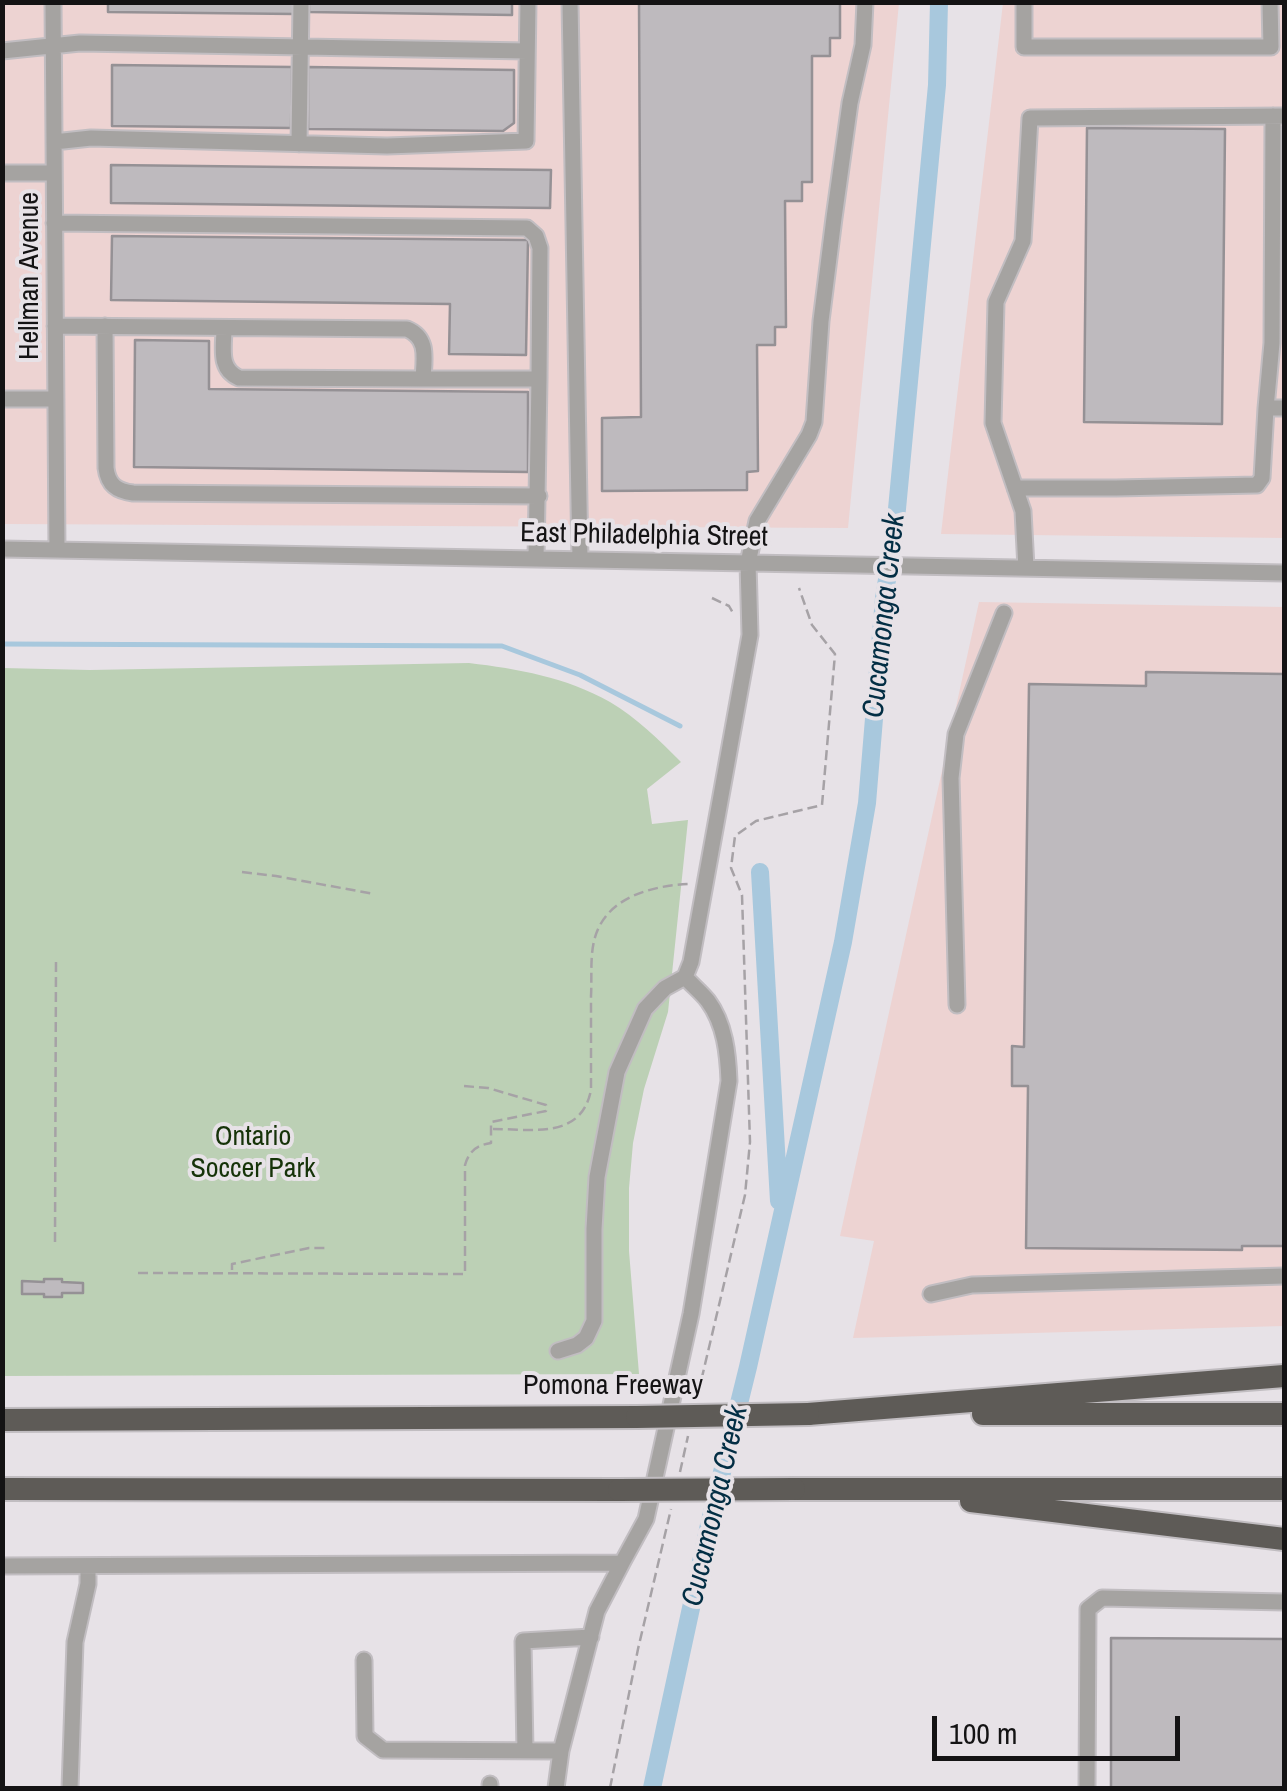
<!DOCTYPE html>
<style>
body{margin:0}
#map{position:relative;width:1287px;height:1791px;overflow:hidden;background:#e7e2e7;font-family:"Archivo Narrow",sans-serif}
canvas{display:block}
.frame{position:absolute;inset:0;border:5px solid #141314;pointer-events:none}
.scale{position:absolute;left:932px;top:1716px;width:248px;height:45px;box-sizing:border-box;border:5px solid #141314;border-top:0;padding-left:12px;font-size:30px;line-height:35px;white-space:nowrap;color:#141314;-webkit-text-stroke:8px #e7e2e7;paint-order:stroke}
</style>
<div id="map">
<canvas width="1287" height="1791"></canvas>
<div class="frame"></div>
<div class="scale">100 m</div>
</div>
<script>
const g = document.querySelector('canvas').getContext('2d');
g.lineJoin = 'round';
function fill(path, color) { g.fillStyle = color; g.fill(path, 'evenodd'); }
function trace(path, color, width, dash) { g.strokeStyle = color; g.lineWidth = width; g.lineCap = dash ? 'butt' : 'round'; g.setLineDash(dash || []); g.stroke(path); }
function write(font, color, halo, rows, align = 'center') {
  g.font = font + ' "Archivo Narrow",sans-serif'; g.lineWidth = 8; g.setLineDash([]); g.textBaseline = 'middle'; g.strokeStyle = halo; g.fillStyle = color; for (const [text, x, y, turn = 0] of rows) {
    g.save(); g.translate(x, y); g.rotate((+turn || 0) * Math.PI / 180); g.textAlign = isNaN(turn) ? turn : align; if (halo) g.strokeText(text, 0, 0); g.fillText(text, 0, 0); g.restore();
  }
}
const industrial = new Path2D(`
 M3 3H899L848 528 3 524Z
 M1003 3H1284V538L941 534Z
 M979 602 1284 607V1326L853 1338 874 1241 840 1236Z`);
const green = new Path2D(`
 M469 663C518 669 566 677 610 702 637 718 659 740 681 762L647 789 652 824 688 820 668 1012 644 1089 633 1143 629 1188V1251L639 1374 3 1376V668L90 670Z`);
const stream = new Path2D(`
 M2 644 502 646 580 675 680 726`);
const canal = new Path2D(`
 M760 872 779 1201
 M652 1788 709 1525 748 1367 843 942 867 803 884 598 895 530 937 85 939 2`);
const building = new Path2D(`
 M108 2H295V14L108 12Z
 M309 2H512V15L309 12Z
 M639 2H840V38H830V56H812V182H802V201H785L786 327H775V345H757L758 471 747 472V490L602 491V418L641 417Z
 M112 65 292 67 291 128 112 126Z
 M308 67 514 70V123L503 131 308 129Z
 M1087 128 1225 129 1222 424 1084 422Z
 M111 165 551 170 550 208 111 203Z
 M112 236 528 240 526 355 449 354 450 304 111 300Z
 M135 340 209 341V389L528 392V472L134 467Z
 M1146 672 1284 674V1246H1242V1250L1026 1248 1028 1086H1012V1046L1024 1047 1029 684 1146 686Z
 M44 1279H62V1282L83 1283V1293H62V1297H44V1294H22V1281L44 1282Z
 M1111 1638 1284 1639V1788H1111Z`);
const path = new Path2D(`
 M712 598 729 606 733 613
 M242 872 276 876 374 894
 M493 1129C532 1129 581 1140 591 1090 591 1059 591 1027 591 996 592 977 590 959 594 941 604 898 650 886 688 884
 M55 1242 56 960
 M232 1270V1264L309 1248H327
 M138 1273 465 1274V1165C469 1151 477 1145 491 1143V1122L546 1111V1105L488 1088 463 1086
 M698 1394 745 1195 750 1142 742 895 731 868 735 836 756 821 822 805 835 654 812 625 799 588
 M680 1472 688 1436
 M610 1788 638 1649 671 1509`);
const minor = new Path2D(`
 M53 2 57 550
 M570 2 580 559
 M1024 2V47H1271L1270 2
 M2 51 80 43 527 51
 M1273 116 1272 343 1266 408H1284
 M54 142 91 138 387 146 526 141 528 2
 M299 144 301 2
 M2 173H54
 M54 223 527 228 536 236 540 248 539 379
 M55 326 407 329C429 338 424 359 423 379H539L536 558
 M105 326 106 468C108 485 117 491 133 493L539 496
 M224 328C224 347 218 369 239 378L423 379
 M2 399H56
 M1015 488H1116L1257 485 1262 478 1266 408
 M2 549 1284 573
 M1026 568 1023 511 993 423 996 302 1023 241 1030 118 1284 116
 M957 1005 951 778 956 734 1004 613
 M931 1294 972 1285 1284 1276
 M558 1351 577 1345 586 1338 594 1321V1229L597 1177 617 1072 645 1009 665 988 685 977 691 962 750 635 748 563 757 521 809 435 814 422 821 321 834 218 850 103 863 45 865 2
 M2 1566 622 1563 646 1519 691 1314 729 1081C728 1054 725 1024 708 1001 702 993 692 985 685 977
 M364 1660 365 1736 383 1750 561 1751 597 1611 622 1563
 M525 1751 523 1641 591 1637
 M70 1788 75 1642 88 1584V1566
 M490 1788V1784
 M556 1788 561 1751
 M1087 1788 1088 1609 1102 1598 1284 1602`);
const highway = new Path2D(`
 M808 1414 1284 1376
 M983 1414H1284
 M2 1420 637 1417
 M2 1489 619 1490
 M794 1489H1284
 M971 1501 1284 1539`);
const highwayBridge = new Path2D(`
 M637 1417 808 1414
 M619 1490 794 1489`);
const streetNames = [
 ["Hellman Avenue",30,276,-90],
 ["East Philadelphia Street",644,536,1],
 ["Pomona Freeway",613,1386]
];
const parkNames = [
 ["Ontario",253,1137],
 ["Soccer Park",253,1169]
];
const waterNames = [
 ["Cucamonga Creek",885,616,-84],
 ["Cucamonga Creek",716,1506,-77]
];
fill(industrial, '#edd3d2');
fill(green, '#bcd0b5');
trace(stream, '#a8c8dd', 5);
trace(canal, '#a8c8dd', 18);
fill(building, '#bebabe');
trace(building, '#959195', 2.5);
trace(minor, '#c1bdc1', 19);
trace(highway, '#c1bdc1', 26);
trace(path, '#a6a2a6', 2.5, [10, 5]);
trace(minor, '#a5a3a1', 15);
trace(highway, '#5e5b57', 22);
trace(highwayBridge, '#c1bdc1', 26, []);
trace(highwayBridge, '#5e5b57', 22);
write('28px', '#141314', '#e7e2e7', streetNames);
write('28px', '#163309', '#e7e2e7', parkNames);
write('italic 30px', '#032e44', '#e7e2e7', waterNames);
</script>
